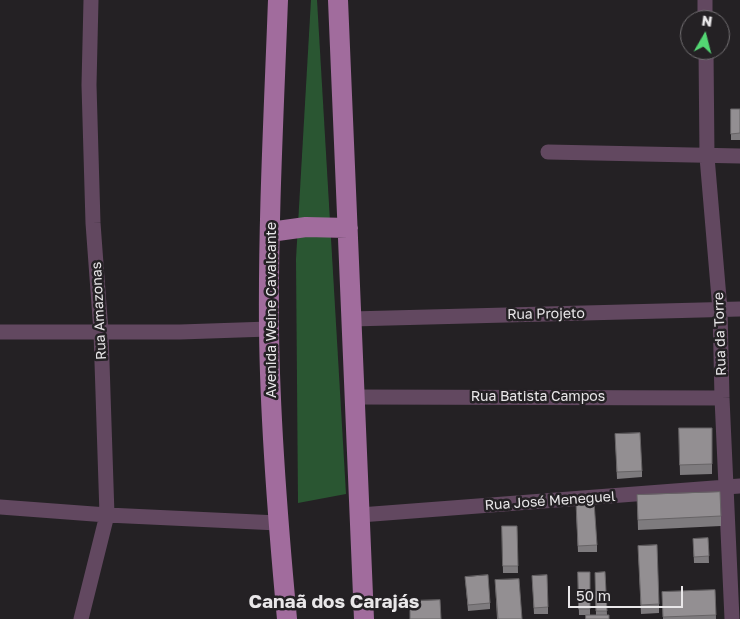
<!DOCTYPE html>
<meta charset="utf-8">
<style>
body{margin:0}
#map{position:relative;width:740px;height:619px;overflow:hidden;background:#242124;font-family:"Golos Text",sans-serif}
canvas{display:block}
.north{position:absolute;left:680px;top:10px;width:50px;height:50px;box-sizing:border-box;background:#242124;border:1px solid #737073;border-radius:50%;rotate:8deg;font-size:14px;font-weight:700;line-height:20px;text-align:center;color:#e9e7e9}
.north::after{content:'';display:block;margin:auto;width:18px;height:22px;background:#53d673;clip-path:polygon(50% 0,100% 100%,50% 72%,0 100%)}
.scale{position:absolute;left:568px;top:586px;width:115px;height:22px;box-sizing:border-box;border:2px solid #e9e7e9;border-top:0;padding-left:6px;font-size:15px;line-height:18px;white-space:nowrap;color:#e9e7e9;-webkit-text-stroke:4px #242124;paint-order:stroke}
</style>
<div id="map">
<canvas width="740" height="619"></canvas>
<div class="north">N</div>
<div class="scale">50 m</div>
</div>
<script>
const g = document.querySelector('canvas').getContext('2d');
g.lineJoin = 'round';
function fill(path, color) { g.fillStyle = color; g.fill(path, 'evenodd'); }
function trace(path, color, width, dash) { g.strokeStyle = color; g.lineWidth = width; g.lineCap = dash ? 'butt' : 'round'; g.setLineDash(dash || []); g.stroke(path); }
function write(font, color, halo, rows, align = 'center') {
  g.font = font + ' "Golos Text",sans-serif'; g.lineWidth = 5; g.setLineDash([]); g.textBaseline = 'middle'; g.strokeStyle = halo; g.fillStyle = color; for (const [text, x, y, turn = 0] of rows) {
    g.save(); g.translate(x, y); g.rotate((+turn || 0) * Math.PI / 180); g.textAlign = isNaN(turn) ? turn : align; if (halo) g.strokeText(text, 0, 0); g.fillText(text, 0, 0); g.restore();
  }
}
const green = new Path2D(`
 M311 0H317L346 494 298 503 296 259Z`);
const minor = new Path2D(`
 M705 0V20
 M706 50 707 157 720 310 722 398 732 619
 M548 152 740 156
 M351 319 740 309
 M0 332H180L269 329
 M355 397 722 398
 M0 507 107 515 278 523
 M360 515 740 486
 M81 619 107 515 101 332 93 223 89 85 91 0`);
const major = new Path2D(`
 M278 0C274 109 268 219 269 329 270 425 278 523 287 619
 M338 0 364 619
 M270 232 306 227 348 228`);
const wall = new Path2D(`
 M731 109H740V140H731Z
 M679 428 712 464V474L680 475Z
 M615 434 642 471V477L617 479Z
 M637 495 721 516V526L638 530Z
 M576 509 597 545V552H578Z
 M502 526H517L518 573H503Z
 M708 538 709 563H694L693 539Z
 M638 546 659 604V613L641 614Z
 M578 572H590V615H579Z
 M605 572 607 615H596L595 573Z
 M532 576 548 607V614H534Z
 M465 577 490 603V609L468 611Z
 M495 580 522 619H497Z
 M715 590 716 619H663L662 592Z`);
const building = new Path2D(`
 M731 109H740V133L731 134Z
 M679 428H712V464L680 465Z
 M640 433 642 471 617 472 615 434Z
 M720 492 721 516 638 520 637 495Z
 M594 501 597 545 578 546 576 502Z
 M502 526H517L518 566H503Z
 M708 538 709 556 694 557 693 539Z
 M657 545 659 604 641 605 638 546Z
 M578 572H590V609H579Z
 M605 572 607 611H596L595 573Z
 M488 575 490 603 468 605 465 577Z
 M547 575 548 607 534 608 532 576Z
 M519 579 522 619H498L495 580Z
 M715 590 716 615 663 617 662 592Z
 M440 600 441 619H410V601Z
 M586 615H609V619H586Z`);
const streetNames = [
 ["Avenida Weine Cavalcante",272,310,-90],
 ["Rua Amazonas",99,311,-93],
 ["Rua Projeto",546,314,-1],
 ["Rua da Torre",720,334,-92],
 ["Rua Batista Campos",538,397],
 ["Rua José Meneguel",550,501,-4]
];
const districtNames = [
 ["Canaã dos Carajás",334,602]
];
fill(green, '#2a5632');
trace(minor, '#624860', 15);
trace(major, '#a16c9d', 20);
fill(wall, '#7e7b7e');
fill(building, '#938f92');
trace(building, '#676466', 1);
write('14px', '#e9e7e9', '#242124', streetNames);
write('bold 19px', '#e9e7e9', '#242124', districtNames);
</script>
